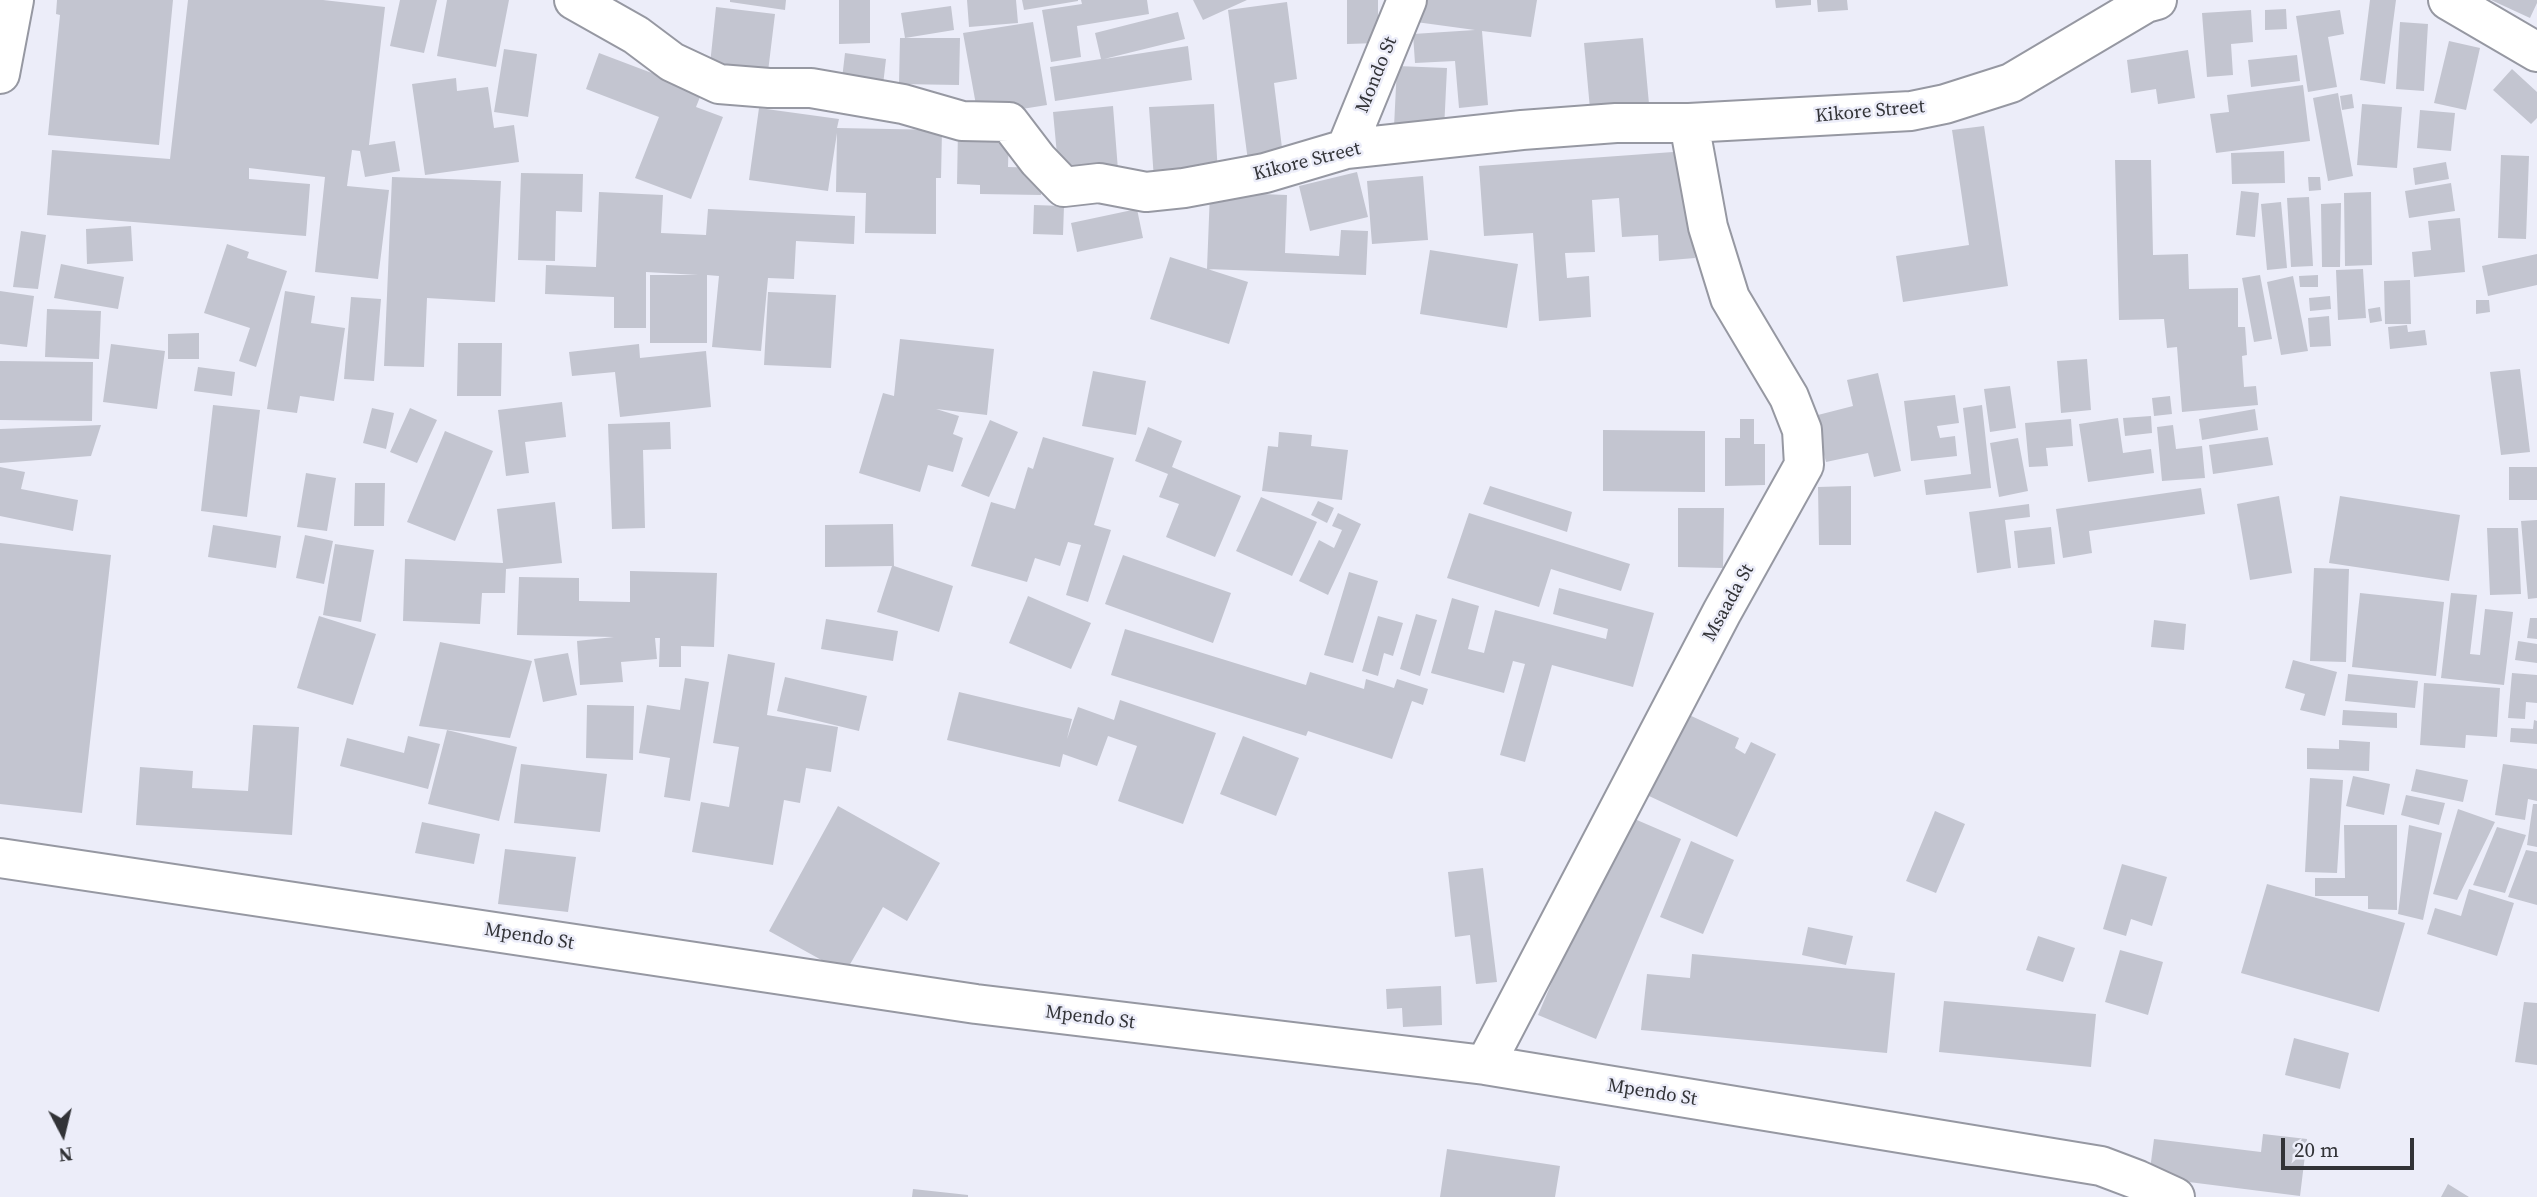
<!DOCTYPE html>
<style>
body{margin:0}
#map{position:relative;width:2537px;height:1197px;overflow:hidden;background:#ecedf9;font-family:"Source Serif 4",serif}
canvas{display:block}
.north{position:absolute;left:28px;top:1099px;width:70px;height:70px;-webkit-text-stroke:5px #ecedf9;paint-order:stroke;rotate:173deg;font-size:19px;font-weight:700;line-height:28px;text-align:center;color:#323337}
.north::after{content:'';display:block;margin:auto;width:24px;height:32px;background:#323337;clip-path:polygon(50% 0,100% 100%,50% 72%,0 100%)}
.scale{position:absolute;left:2281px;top:1138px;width:133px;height:32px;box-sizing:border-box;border:4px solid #323337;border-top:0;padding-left:9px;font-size:21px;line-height:24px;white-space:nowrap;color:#323337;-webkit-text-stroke:5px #ecedf9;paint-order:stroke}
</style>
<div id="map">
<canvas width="2537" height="1197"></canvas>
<div class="north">N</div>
<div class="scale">20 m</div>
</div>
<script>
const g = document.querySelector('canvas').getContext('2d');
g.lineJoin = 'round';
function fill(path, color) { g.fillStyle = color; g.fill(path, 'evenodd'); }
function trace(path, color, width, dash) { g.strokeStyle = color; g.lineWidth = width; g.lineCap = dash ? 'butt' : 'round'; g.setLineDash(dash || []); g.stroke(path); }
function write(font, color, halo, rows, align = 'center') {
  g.font = font + ' "Source Serif 4",serif'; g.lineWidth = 5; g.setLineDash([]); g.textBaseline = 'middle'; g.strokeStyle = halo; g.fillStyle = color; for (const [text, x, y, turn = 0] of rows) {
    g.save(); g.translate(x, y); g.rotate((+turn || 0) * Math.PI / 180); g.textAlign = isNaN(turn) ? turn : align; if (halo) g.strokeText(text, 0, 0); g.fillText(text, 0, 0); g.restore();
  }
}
const building = new Path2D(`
 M57 0H173L159 145 48 135 60 15 56 14Z
 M188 0H323L385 7 369 145 395 141 400 171 365 177 360 151 352 150 347 186 389 190 378 279 315 272 325 177 249 168V179L310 184 306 236 47 215 52 150 170 159Z
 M400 0H437L424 53 390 46Z
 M447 0H509L496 67 437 56Z
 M730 0H786L785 10 730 2Z
 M839 0H870V43L839 44Z
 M967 0H1016L1018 23 969 27Z
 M1022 0H1078V1L1024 10Z
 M1081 0H1147L1149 14 1077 26 1081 57 1051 62 1042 10 1082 4Z
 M1193 0H1247L1203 20Z
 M1347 0H1378V43L1347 44Z
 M1419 0H1537L1531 37 1482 31 1488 105 1459 108 1455 61 1415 63 1413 34 1475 30 1416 22Z
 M1775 0H1811V5L1776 8Z
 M1817 0H1847L1848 10 1818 12Z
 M2370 0H2396L2385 84 2360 80Z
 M2491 0H2537V3L2530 18Z
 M1287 2 1297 79 1274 83 1283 156 1248 161 1228 10Z
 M951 6 954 30 905 38H960L959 85 899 84 900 38H905L901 13Z
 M716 7 775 14 767 80 709 74Z
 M2286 9 2287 29 2265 30V10Z
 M2251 10 2253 42 2231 44 2233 75 2207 77 2202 13Z
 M2340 10 2344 34 2328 37 2337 87 2308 92 2296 16Z
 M1178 12 1185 39 1104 59 1188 46 1192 80 1055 101 1050 67 1101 59 1095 33Z
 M1033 22 1047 105 978 116 963 33Z
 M2400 22 2428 24 2424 91 2396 89Z
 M1643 38 1649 104 1590 109 1584 43Z
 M2449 41 2480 48 2466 110 2434 103Z
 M504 49 537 54 528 117 494 112Z
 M2188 50 2195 98 2158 104 2156 89 2131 93 2127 60Z
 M599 53 702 92 696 107 723 117 691 199 635 178 659 117 586 89Z
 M845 53 886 59 883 85 842 79Z
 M2297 55 2300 81 2251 87 2248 60Z
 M1397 66 1447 68 1444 130 1394 127Z
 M2512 69 2537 92V118L2531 124 2493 90Z
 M456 78 457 91 488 87 494 128 514 125 519 162 425 175 412 84Z
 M2303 85 2310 141 2216 153 2210 114 2229 112 2227 95Z
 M2338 93 2353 176 2328 181 2313 98Z
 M2352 94 2354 108 2342 110 2340 96Z
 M1214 104 1218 175 1154 180 1149 107Z
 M2362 104 2402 107 2397 168 2357 165Z
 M1113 106 1118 170 1059 176 1053 112Z
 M759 108 839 119 837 128 942 130 941 178H936V234L865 233 866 193 836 192 837 133 828 191 749 180Z
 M2420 110 2455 113 2451 151 2417 148Z
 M1984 126 2008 286 1903 302 1896 256 1969 245 1952 130Z
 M958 129 1009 130 1008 167 1042 168 1041 195 980 194V185L957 184Z
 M1687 151 1695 258 1659 261 1658 235 1622 237 1619 198 1592 200 1595 252 1565 253 1567 278 1589 276 1591 317 1539 321 1533 233 1484 236 1479 166Z
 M2284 151 2285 183 2232 184 2231 153Z
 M2501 155 2529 156 2526 239 2498 238Z
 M2115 160H2151L2153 255 2188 254 2189 289 2238 288V327H2245L2247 355 2242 356 2244 387 2256 386 2258 405 2182 412 2177 347 2167 348 2164 319 2119 320Z
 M2446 162 2449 179 2415 185 2413 168Z
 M1357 172 1368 217 1310 231 1299 186Z
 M521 173 583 174 582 212 556 211 555 261 518 260Z
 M1423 176 1428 240 1372 244 1367 181Z
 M392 177 501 181 495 302 427 298 424 367 384 366Z
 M2308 177H2320L2321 190 2309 191Z
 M2451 183 2455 211 2409 218 2405 191Z
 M2241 191 2259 193 2255 237 2236 235Z
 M599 192 663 195 661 233 706 235 708 209 855 216 854 244 796 241 794 279 768 278 761 351 712 347 719 276 707 275V343H650V275H698L646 272V328H614V297L545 294 546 265 596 267Z
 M1210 192 1287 195 1285 253 1339 256 1341 230 1368 231 1366 275 1207 269Z
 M2371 192 2372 265 2345 266 2344 193Z
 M2309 197 2313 266 2291 267 2287 198Z
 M2281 202 2287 268 2267 270 2261 204Z
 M2341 203 2340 267H2322L2321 204Z
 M1034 205 1064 206 1063 235 1033 234Z
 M1137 209 1143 238 1077 252 1071 223Z
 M2460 218 2465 272 2414 277 2412 252 2431 250 2428 221Z
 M131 226 133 261 87 264 86 229Z
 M21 231 46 235 38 289 13 287Z
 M227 244 249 252 247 258 287 271 256 367 239 361 250 328 204 313Z
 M1430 250 1518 264 1507 328 1420 314Z
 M2537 254V285L2488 296 2482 266Z
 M1170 257 1248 282 1229 344 1150 319Z
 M61 264 124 277 118 309 54 298Z
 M2363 269 2366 318 2338 320 2336 270Z
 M2260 275 2272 339 2254 342 2242 278Z
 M2318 275V287H2300L2299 276Z
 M2293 276 2308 351 2281 355 2267 282Z
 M2410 280 2411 324H2385L2384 281Z
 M0 291 34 296 27 347 0 344Z
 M285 291 315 296 311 323 345 328 334 401 300 396 297 413 267 409Z
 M768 292 836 295 831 368 764 365Z
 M2330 296 2331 309 2310 311 2309 298Z
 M351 297 381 299 374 381 344 379Z
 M2476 300H2489L2490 312 2476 314Z
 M2380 307 2382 321 2370 323 2368 309Z
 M47 309 101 311 99 359 45 357Z
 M2329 316 2331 346 2310 347 2308 318Z
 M2407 325 2408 332 2425 330 2427 345 2390 349 2388 327Z
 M199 333V359H168V334Z
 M900 339 994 349 987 415 936 409 959 416 953 434 963 438 953 472 928 465 920 492 859 473 883 393 894 396Z
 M458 343H502L501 396H457Z
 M111 344 165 351 157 409 103 402Z
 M639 344 640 358 706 351 711 407 620 417 615 372 572 376 569 352Z
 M2087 359 2091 410 2061 413 2057 361Z
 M0 361 93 362 92 421 0 420Z
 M198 367 235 372 232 396 194 391Z
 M2520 369 2530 452 2501 455 2490 372Z
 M1093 371 1146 381 1136 435 1082 426Z
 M1878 373 1901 471 1874 477 1868 453 1826 462 1814 416 1853 406 1847 380Z
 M2010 386 2016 428 1990 432 1984 389Z
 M1955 395 1959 423 1937 426 1940 438 1955 436 1957 456 1911 461 1904 401Z
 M2170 396 2172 414 2154 416 2152 398Z
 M562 402 566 437 525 442 529 473 506 476 498 410Z
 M213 405 260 410 247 517 201 511Z
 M1982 405 1991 488 1926 495 1924 480 1971 474 1963 408Z
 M372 408 394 413 386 449 363 443Z
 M410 408 437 420 417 463 390 452Z
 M2255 409 2258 430 2202 440 2199 419Z
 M2151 416 2152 433 2125 436 2123 418Z
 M2118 418 2123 453 2151 449 2154 473 2088 482 2079 424Z
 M1740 419H1754V444H1765V485L1725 486V438H1740Z
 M2071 419 2073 446 2046 448 2048 466 2029 467 2025 423Z
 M990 420 1018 432 989 497 961 486Z
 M670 422 671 449 643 450 645 528 612 529 608 424Z
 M101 425 91 456 0 463V429Z
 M2173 425 2176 449 2202 446 2205 478 2162 481 2157 427Z
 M1148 427 1182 441 1172 467 1241 496 1215 557 1166 537 1179 504 1159 497 1168 474 1135 461Z
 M1603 430 1705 431V492L1603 491Z
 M445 431 493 451 455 541 407 522Z
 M1279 432 1312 435 1311 446 1348 450 1342 500 1262 491 1268 446 1278 447Z
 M1043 437 1114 458 1094 525 1111 530 1088 602 1066 595 1081 545 1068 542 1060 566 1035 558 1027 582 971 566 991 502 1015 509 1028 467 1033 469Z
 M2268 437 2273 465 2213 474 2209 445Z
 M2018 438 2028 491 1999 497 1990 443Z
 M0 467 25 472 21 489 78 500 73 531 0 516Z
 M2509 467H2537V500H2509Z
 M306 473 336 478 327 531 297 527Z
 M355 483H385L384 526H354Z
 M1490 486 1572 512 1567 532 1483 504Z
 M1851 486V545H1819L1818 487Z
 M2201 488 2205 514 2089 531 2092 553 2063 558 2056 509Z
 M2279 496 2292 573 2250 580 2237 504Z
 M2340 496 2460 515 2449 581 2329 563Z
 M1261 497 1317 522 1292 576 1236 551Z
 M1318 501 1334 508 1327 523 1311 515Z
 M555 502 562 563 506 569 505 593H482L480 624 403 621 405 559 503 563 497 509Z
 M2029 504 2030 517 2005 520 2011 568 1977 573 1969 512Z
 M1678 508H1724L1723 568 1678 567Z
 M1338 513 1361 524 1328 595 1299 581 1319 540 1334 548 1342 530 1332 526Z
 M1469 513 1630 564 1621 591 1551 569 1539 607 1447 578Z
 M2537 520V598L2528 599 2521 521Z
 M893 524 894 566 953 586 939 632 877 612 892 566 825 567V525Z
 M213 525 281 536 276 568 208 557Z
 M2051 527 2055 564 2018 568 2014 531Z
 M2487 528H2518L2521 594 2490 595Z
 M305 535 333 541 324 584 296 578Z
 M0 543 111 555 82 813 0 804Z
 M335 544 374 550 361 622 323 615Z
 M1123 555 1231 593 1213 643 1105 604Z
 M2314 568 2349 569 2346 662 2310 661Z
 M630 571 717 573 714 647 681 646V667H659L660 638H655L657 659 621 662 623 682 580 685 577 641 614 637 517 635 519 577 579 578V601L630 602Z
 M1349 572 1378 581 1353 663 1324 655Z
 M1559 588 1654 613 1633 687 1552 665 1525 762 1500 755 1525 664 1513 661 1504 693 1431 673 1452 598 1479 606 1468 649 1484 653 1495 610 1606 639 1608 629 1553 614Z
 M2360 593 2444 602 2436 676 2352 667Z
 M2451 593 2477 595 2470 654 2480 655 2485 609 2513 612 2504 685 2441 678Z
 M1028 596 1091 623 1071 669 1009 643Z
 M1416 614 1437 620 1420 676 1400 669Z
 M319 616 376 634 353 705 297 688Z
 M1378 616 1403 623 1393 656 1384 653 1378 676 1362 671Z
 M2530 618H2537V639L2527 638Z
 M826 619 898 631 893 661 821 649Z
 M2154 620 2186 624 2184 650 2151 647Z
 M1125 629 1306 685 1310 672 1364 689 1366 679 1394 688 1397 679 1428 689 1423 705 1412 701 1392 759 1308 731 1306 736 1111 675Z
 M2518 641 2537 644V663L2515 660Z
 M440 642 532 661 510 738 419 726Z
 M568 653 577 695 543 702 534 659Z
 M728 654 775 663 767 715 838 727 831 772 806 768 800 803 784 800 773 865 692 852 701 802 729 807 739 747 713 743Z
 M2293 660 2337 672 2325 716 2300 710 2305 694 2285 688Z
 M2512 673 2537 675V703L2526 702 2525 719 2508 718Z
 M2348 674 2418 681 2415 708 2345 701Z
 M785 677 867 696 859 731 777 711Z
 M685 678 709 682 690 801 664 797 670 758 639 753 647 705 680 710Z
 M2424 683 2500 688 2497 737 2466 735 2465 748 2420 745Z
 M959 692 1072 719 1067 739 1078 707 1114 720 1120 700 1216 733 1183 824 1118 801 1137 746 1108 736 1097 766 1063 754 1060 767 947 740Z
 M587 705 634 706 633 760 586 758Z
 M2343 710 2397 713V728L2342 725Z
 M1687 714 1739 738 1735 748 1745 754 1751 742 1776 754 1737 837 1649 796Z
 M2534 720 2537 721V744L2510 742 2511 728 2533 729Z
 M253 725 299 727 292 835 136 825 140 767 193 771 192 788 248 791Z
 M447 730 517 747 499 821 428 804Z
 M408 736 440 744 428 789 340 766 347 738 404 753Z
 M1243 736 1299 758 1276 816 1220 794Z
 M2339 740 2370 742 2369 771 2307 769V748L2339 749Z
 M521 764 607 774 600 832 514 823Z
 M2503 764 2537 769V801L2528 799 2525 820 2495 815Z
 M2416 769 2468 780 2463 802 2411 791Z
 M2353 776 2390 784 2384 815 2346 806Z
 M2310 778 2343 780 2337 873 2305 872Z
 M2406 795 2445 803 2439 825 2401 815Z
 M2533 804H2537V847L2527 845Z
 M838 806 940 863 907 921 883 907 845 973 769 931Z
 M2458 809 2495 822 2457 900 2433 894Z
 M1935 811 1965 824 1936 893 1906 881Z
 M1623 814 1681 839 1596 1039 1538 1015Z
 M422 822 480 834 474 864 415 853Z
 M2344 825H2397V910L2368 909V896H2315V878H2345Z
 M2409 825 2442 833 2423 920 2398 914Z
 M2497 827 2526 835 2505 893 2473 885Z
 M1691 841 1734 860 1703 934 1660 917Z
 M505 849 576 857 568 912 498 904Z
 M2526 850 2537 852V905L2508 897Z
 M2122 864 2167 877 2152 926 2131 919 2126 936 2103 929Z
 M1483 868 1497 982 1476 984 1470 935 1455 937 1448 872Z
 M2267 884 2405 923 2379 1012 2241 973Z
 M2469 889 2514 903 2497 956 2427 934 2435 908 2461 916Z
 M1808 927 1853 936 1846 965 1802 955Z
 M2038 936 2075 948 2063 982 2026 970Z
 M2120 950 2163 962 2148 1015 2105 1002Z
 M1692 954 1895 973 1887 1053 1641 1030 1647 974 1690 978Z
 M1441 986 1442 1025 1403 1027 1402 1008 1387 1009 1386 989Z
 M1944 1001 2096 1014 2091 1067 1939 1052Z
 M2524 1002 2537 1003V1065L2515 1062Z
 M2294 1038 2349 1053 2340 1089 2285 1075Z
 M2263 1134 2307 1139 2300 1196 2149 1177 2154 1139 2261 1152Z
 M1447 1149 1560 1166 1555 1197H1440Z
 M2448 1184 2469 1197H2441Z
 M913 1189 968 1195V1197H912Z`);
const street = new Path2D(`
 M574 0 636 35 672 62 719 84 769 88H811L903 104 962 121 1009 122 1038 160 1064 187 1099 183 1146 192 1184 188 1265 173 1346 149 1522 130 1616 123H1689L1911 111 1945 104 2011 83 2146 3 2157 0
 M2448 0 2537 52
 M0 74 14 0
 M1346 149 1407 0
 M0 858 976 1004 1485 1065 2101 1166 2138 1180 2175 1197
 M1485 1065 1722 612 1804 465 1802 430 1789 397 1730 298 1708 227 1689 123`);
const streetNames = [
 ["Mondo St",1377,75,-68],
 ["Kikore Street",1870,112,-5],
 ["Kikore Street",1307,162,-14],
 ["Msaada St",1729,603,-61],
 ["Mpendo St",529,937,9],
 ["Mpendo St",1090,1018,7],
 ["Mpendo St",1652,1093,9]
];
fill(building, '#c3c5d0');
trace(street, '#9698a2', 42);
trace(street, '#fff', 38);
write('19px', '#323337', '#ecedf9', streetNames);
</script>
